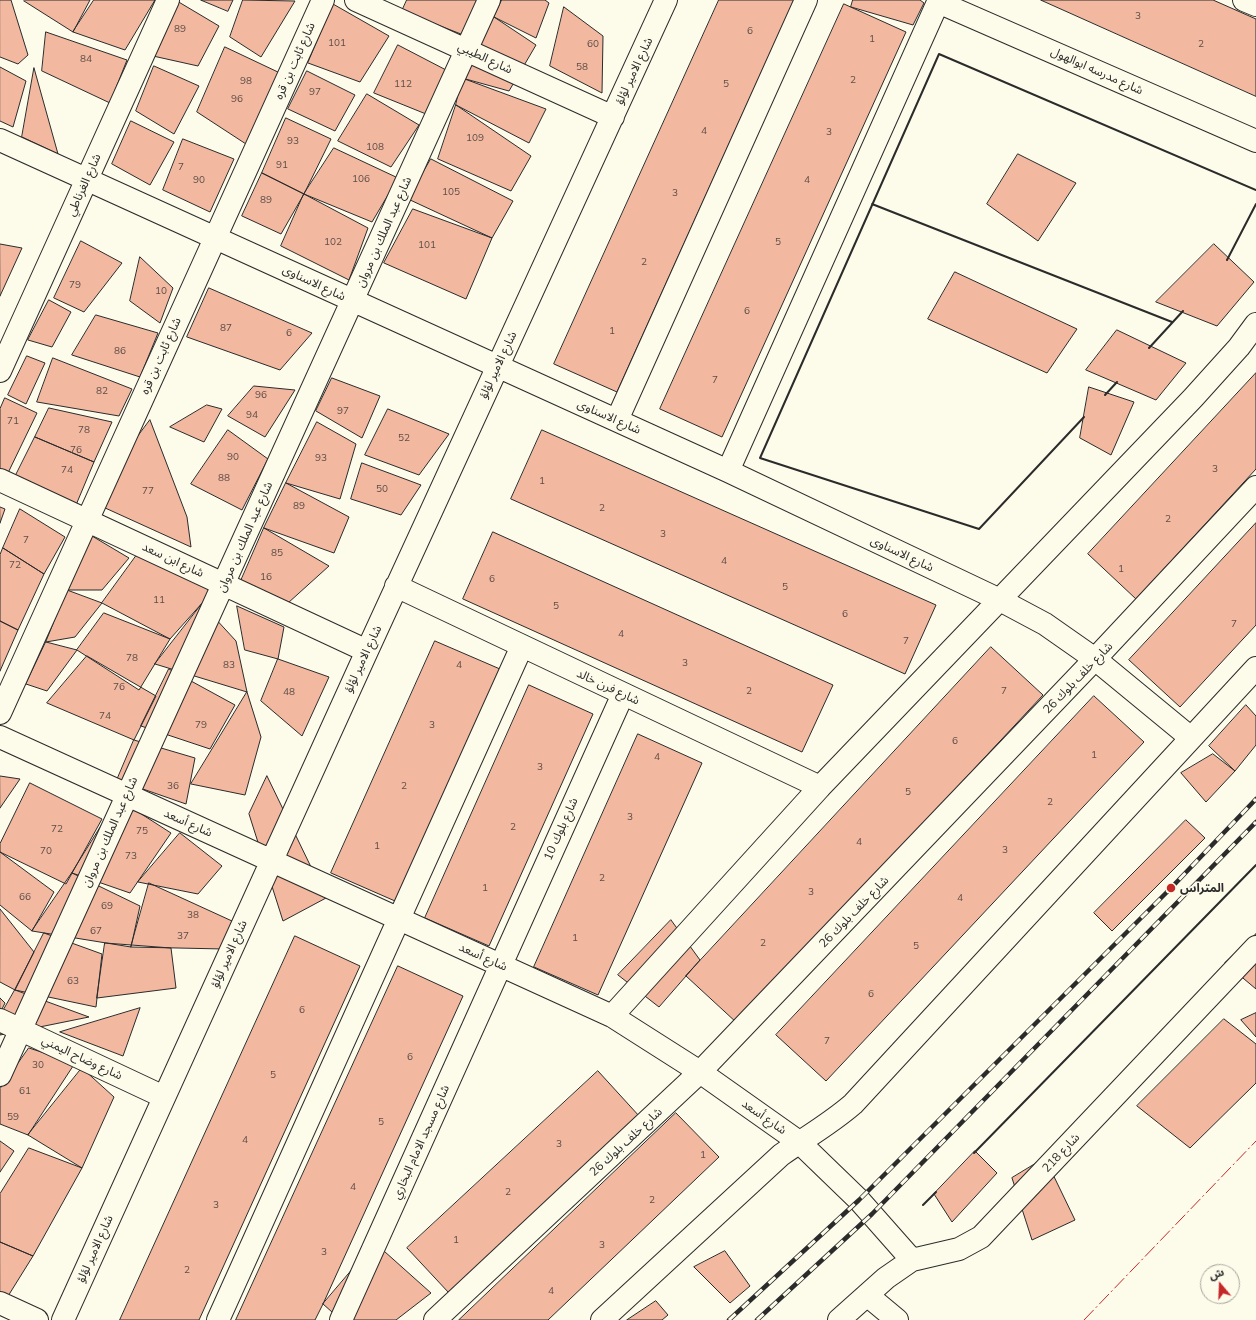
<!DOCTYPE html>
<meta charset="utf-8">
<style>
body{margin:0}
#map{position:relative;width:1256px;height:1320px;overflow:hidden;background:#fdfbea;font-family:Mulish,"Noto Sans Arabic",sans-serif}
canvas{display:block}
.north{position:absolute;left:1200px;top:1264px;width:40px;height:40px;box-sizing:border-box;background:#fdfbea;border:1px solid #a9a89e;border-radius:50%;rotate:341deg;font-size:11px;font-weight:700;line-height:16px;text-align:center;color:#2b2b2b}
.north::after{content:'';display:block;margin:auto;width:14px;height:18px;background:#c62828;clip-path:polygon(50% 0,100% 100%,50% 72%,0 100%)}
</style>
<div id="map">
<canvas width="1256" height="1320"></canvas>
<div class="north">ش</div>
</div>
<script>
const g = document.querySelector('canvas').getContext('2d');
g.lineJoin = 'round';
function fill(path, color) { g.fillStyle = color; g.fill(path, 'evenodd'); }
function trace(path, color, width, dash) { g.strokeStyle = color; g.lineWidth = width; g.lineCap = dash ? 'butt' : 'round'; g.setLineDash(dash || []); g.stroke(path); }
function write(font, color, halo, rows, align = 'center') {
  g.font = font + ' Mulish,"Noto Sans Arabic",sans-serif'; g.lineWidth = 3; g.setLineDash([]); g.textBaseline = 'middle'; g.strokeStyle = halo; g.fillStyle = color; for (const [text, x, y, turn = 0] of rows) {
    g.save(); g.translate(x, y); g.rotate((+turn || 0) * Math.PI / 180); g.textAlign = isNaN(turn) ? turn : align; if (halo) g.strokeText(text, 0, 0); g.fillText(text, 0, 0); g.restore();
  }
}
const building = new Path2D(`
 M0 0H11L28 55 18 64 0 57Z
 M25 0H90L73 32 24 1Z
 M94 0H155L125 50 73 32Z
 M201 0H233L228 11Z
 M243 0 295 1 261 57 230 37Z
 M407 0H479L466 36 402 11Z
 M502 0H545L549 3 536 38 494 17Z
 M719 0H794L617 392 554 364Z
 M853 0H920L924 3 913 25 851 7Z
 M1041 0H1213L1256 19V96Z
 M177 1 219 26 198 66 153 56Z
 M333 4 389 36 360 82 308 63Z
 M844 4 906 32 722 437 660 409Z
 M564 7 603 36 602 93 550 66Z
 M494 17 536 45 509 91 462 78Z
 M46 32 127 60 110 103 42 71Z
 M398 45 448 71 426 114 374 93Z
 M225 47 280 73 246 144 197 112Z
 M154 66 199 86 174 134 136 111Z
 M0 67 26 81 13 127 0 121Z
 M34 68 58 154 22 137Z
 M307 71 355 95 335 131 288 109Z
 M462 78 546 109 529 143 456 105Z
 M367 94 419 125 391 167 338 141Z
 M456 105 531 156 511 191 438 159Z
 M286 118 331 139 304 194 262 173Z
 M131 121 174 142 150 185 112 164Z
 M183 139 234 159 210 212 163 190Z
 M334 148 398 178 372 222 304 194Z
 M1018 154 1076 183 1038 241 987 204Z
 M431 159 513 201 492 238 408 199Z
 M262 173 304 194 281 234 242 216Z
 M304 194 368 228 349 280 281 246Z
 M413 209 492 238 466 299 384 263Z
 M81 241 122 263 84 312 54 298Z
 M0 244 22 248 0 296Z
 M1214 244 1254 282 1217 326 1156 302Z
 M140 257 173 288 160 323 130 301Z
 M955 272 1077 329 1047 373 928 319Z
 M209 288 312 333 280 370 187 337Z
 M49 300 71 312 52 347 28 340Z
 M96 315 158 333 140 377 72 355Z
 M1117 330 1186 363 1156 400 1086 370Z
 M27 356 45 363 26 404 8 395Z
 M53 358 132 389 119 416 37 402Z
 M1256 373V469L1136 599 1088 554Z
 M332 378 380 396 362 438 316 411Z
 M254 386 295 390 265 437 228 416Z
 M1089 387 1134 402 1111 455 1080 438Z
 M5 398 37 413 7 475 0 471V409Z
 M207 405 222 409 204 442 170 427Z
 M49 408 112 422 94 462 35 437Z
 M388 409 449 434 419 475 365 455Z
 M150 420 187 517 191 547 103 507 126 452Z
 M317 422 356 444 340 499 286 483Z
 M228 430 268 459 242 510 191 484Z
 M542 430 936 605 905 674 511 499Z
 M35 437 94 462 76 505 14 479Z
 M362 463 421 485 401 515 351 499Z
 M286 483 349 517 334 553 264 528Z
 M0 507 5 509 0 523Z
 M20 509 65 537 44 574 3 548Z
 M1256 523V625L1180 707 1129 660Z
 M264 528 329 566 288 603 240 583Z
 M493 532 833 685 802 752 463 599Z
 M92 536 129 558 102 590H67Z
 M147 541 212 592 170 639 102 603Z
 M3 548 44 574 18 630 0 621V555Z
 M67 590 102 603 75 637 46 642Z
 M202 604 236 641 247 692 155 664Z
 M237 606 284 627 278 659 245 650Z
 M104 613 170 639 139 690 77 650Z
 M0 621 18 630 0 671Z
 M435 641 500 669 395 901 331 873Z
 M46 642 77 650 47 691 26 684Z
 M991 647 1043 695 737 1023 686 976Z
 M87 656 156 696 134 740 47 703Z
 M278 659 329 677 302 736 261 701Z
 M169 669 235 705 210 749 141 726Z
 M529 685 593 714 489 946 425 918Z
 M247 692 261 737 245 795 191 784Z
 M1094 696 1144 742 826 1081 776 1035Z
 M1246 705 1256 716V745L1235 771 1209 746Z
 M638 734 702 763 598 995 534 967Z
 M134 740 195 758 186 804 117 780Z
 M1213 754 1235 771 1206 802 1181 773Z
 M0 776 20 779 0 808Z
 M267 776 326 898 283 921 249 814Z
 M30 783 102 819 66 884 0 852V844Z
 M118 799 171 833 130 893 72 873Z
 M1186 820 1205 838 1112 931 1094 913Z
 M180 833 222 866 198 894 138 882Z
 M0 852 54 892 32 931 0 905Z
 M72 873 140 906 131 947 32 931Z
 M149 883 232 921 224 949 131 947Z
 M0 909 34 952 15 990 0 982Z
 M671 920 700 960 659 1007 618 975Z
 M44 933 102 954 96 1007 15 990Z
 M1256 934V989L1225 963Z
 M295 936 360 966 199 1320H120Z
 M105 943 171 948 176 988 97 998Z
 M398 966 463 996 323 1304 315 1320H236Z
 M15 990 89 1017 0 1035V1016Z
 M0 998 5 1003 0 1013Z
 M140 1008 123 1056 60 1032Z
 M1256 1013V1037L1241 1020Z
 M1224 1019 1256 1044V1083L1190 1148 1137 1106Z
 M29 1048 75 1063 28 1135 0 1124V1089Z
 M82 1068 114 1097 82 1168 28 1135Z
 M598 1071 640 1117 449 1293 407 1248Z
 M676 1113 719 1157 548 1320H459Z
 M0 1141 14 1151 0 1172Z
 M29 1148 82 1168 33 1256 0 1242V1194Z
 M975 1151 997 1173 952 1222 934 1194Z
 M1045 1158 1075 1220 1032 1240 1012 1178Z
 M0 1242 33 1256 0 1309Z
 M375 1243 431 1293 396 1320H341L323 1304Z
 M725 1251 750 1286 730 1303 694 1267Z
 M656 1301 668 1315 662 1320H627Z`);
const minor = new Path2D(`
 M356 0 613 117
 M1244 0 1256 5
 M938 2 1256 141
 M0 140 728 471 1000 600 1045 624 1095 659 1191 738
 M0 371 168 0
 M617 420 806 0
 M728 471 939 0
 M0 480 367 651
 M396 586 820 787
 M0 713 323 0
 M0 737 612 1016 700 1072 799 1142 859 1200 912 1260
 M612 1016 820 787 1193 398 1239 347 1256 324
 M0 1020 164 1097
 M0 1075 489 0
 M867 1295 897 1320
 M0 1303 37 1320
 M63 1320 367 651 666 0
 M218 1320 522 646
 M341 1320 623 694
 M435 1320 700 1072 1095 659 1256 487
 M602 1320 781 1155C805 1138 830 1124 853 1104L1256 668
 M839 1320 886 1278 912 1260 959 1249 981 1237 1256 947`);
const rail = new Path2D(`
 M729 1320 859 1200 1171 888 1256 799
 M757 1320 872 1214 1256 822`);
const wall = new Path2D(`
 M872 204 1172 322
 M1227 260 1256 204
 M1149 348 1183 311
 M1105 395 1117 382
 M1084 417 979 529 760 458 939 54 1256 190
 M974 1153 1256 865
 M923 1205 936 1192`);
const power = new Path2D(`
 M1084 1320 1256 1141`);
const markers = [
 [1171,888,5,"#c62828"]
];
const numberNames = [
 ["3",1138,16],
 ["89",180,29],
 ["6",750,31],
 ["1",872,39],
 ["101",337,43],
 ["60",593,44],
 ["2",1201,44],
 ["84",86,59],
 ["58",582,67],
 ["2",853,80],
 ["98",246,81],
 ["112",403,84],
 ["5",726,84],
 ["97",315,92],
 ["96",237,99],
 ["4",704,131],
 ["3",829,132],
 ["109",475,138],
 ["93",293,141],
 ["108",375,147],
 ["91",282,165],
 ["7",181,167],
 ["106",361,179],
 ["90",199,180],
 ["4",807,180],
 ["105",451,192],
 ["3",675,193],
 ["89",266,200],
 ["102",333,242],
 ["5",778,242],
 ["101",427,245],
 ["2",644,262],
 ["79",75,285],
 ["10",161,291],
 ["6",747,311],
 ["87",226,328],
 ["1",612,331],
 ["6",289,333],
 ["86",120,351],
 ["7",715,380],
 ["82",102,391],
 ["96",261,395],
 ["97",343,411],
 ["94",252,415],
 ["71",13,421],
 ["78",84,430],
 ["52",404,438],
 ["76",76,450],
 ["90",233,457],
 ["93",321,458],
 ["3",1215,469],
 ["74",67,470],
 ["88",224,478],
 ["1",542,481],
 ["50",382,489],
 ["77",148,491],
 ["89",299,506],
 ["2",602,508],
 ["2",1168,519],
 ["3",663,534],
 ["7",26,540],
 ["85",277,553],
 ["4",724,561],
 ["72",15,565],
 ["1",1121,569],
 ["16",266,577],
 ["6",492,579],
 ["5",785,587],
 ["11",159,600],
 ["5",556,606],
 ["6",845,614],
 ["7",1234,624],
 ["4",621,634],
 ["7",906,641],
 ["78",132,658],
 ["3",685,663],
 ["83",229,665],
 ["4",459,665],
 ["76",119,687],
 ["2",749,691],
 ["7",1004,691],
 ["48",289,692],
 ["74",105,716],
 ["79",201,725],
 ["3",432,725],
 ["6",955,741],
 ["1",1094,755],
 ["4",657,757],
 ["3",540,767],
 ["36",173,786],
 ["2",404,786],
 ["5",908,792],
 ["2",1050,802],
 ["3",630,817],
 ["2",513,827],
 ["72",57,829],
 ["75",142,831],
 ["4",859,842],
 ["1",377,846],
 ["3",1005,850],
 ["70",46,851],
 ["73",131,856],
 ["2",602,878],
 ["1",485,888],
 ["3",811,892],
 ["66",25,897],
 ["4",960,898],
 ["69",107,906],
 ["38",193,915],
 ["67",96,931],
 ["37",183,936],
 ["1",575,938],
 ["2",763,943],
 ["5",916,946],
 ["63",73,981],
 ["6",871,994],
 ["6",302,1010],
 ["7",827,1041],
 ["6",410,1057],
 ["30",38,1065],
 ["5",273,1075],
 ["61",25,1091],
 ["59",13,1117],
 ["5",381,1122],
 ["4",245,1140],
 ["3",559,1144],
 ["1",703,1155],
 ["4",353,1187],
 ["2",508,1192],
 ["2",652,1200],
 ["3",216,1205],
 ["1",456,1240],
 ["3",602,1245],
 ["3",324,1252],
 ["2",187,1270],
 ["4",551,1291]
];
const streetNames = [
 ["شارع الطيبي",485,58,25],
 ["شارع ثابت بن قره",295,61,-66],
 ["شارع الامير لؤلؤ",634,71,-65],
 ["شارع مدرسه ابوالهول",1097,71,24],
 ["شارع الغرناطي",84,185,-66],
 ["شارع عبد الملك بن مروان",384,232,-66],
 ["شارع الاسناوى",314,283,25],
 ["شارع ثابت بن قره",161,356,-66],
 ["شارع الامير لؤلؤ",498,365,-65],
 ["شارع الاسناوى",609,417,24],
 ["شارع عبد الملك بن مروان",245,537,-66],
 ["شارع الاسناوى",902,554,25],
 ["شارع ابن سعد",173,560,25],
 ["شارع الامير لؤلؤ",363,659,-65],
 ["شارع خلف بلوك 26",1078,678,-46],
 ["شارع فرن خالد",608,687,25],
 ["شارع أسعد",188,823,24],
 ["شارع بلوك 10",561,829,-66],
 ["شارع عبد الملك بن مروان",110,832,-66],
 ["شارع خلف بلوك 26",854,912,-46],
 ["شارع الامير لؤلؤ",229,954,-66],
 ["شارع أسعد",483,957,24],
 ["شارع وضاح اليمني",82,1058,25],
 ["شارع أسعد",764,1117,35],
 ["شارع مسجد الامام البخاري",421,1142,-66],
 ["شارع خلف بلوك 26",626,1142,-43],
 ["شارع 218",1061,1153,-47],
 ["شارع الامير لؤلؤ",95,1249,-66]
];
const poiNames = [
 ["المتراس",1180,888]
];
fill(building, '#f2b8a0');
trace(building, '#2b2b2b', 1);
trace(minor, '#2b2b2b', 24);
trace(minor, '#fdfbea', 22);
trace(rail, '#2b2b2b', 4.5);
trace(rail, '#fdfbea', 3, [9]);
trace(wall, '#2b2b2b', 2);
trace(power, '#c62828', 1, [14, 3, 2, 3]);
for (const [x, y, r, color] of markers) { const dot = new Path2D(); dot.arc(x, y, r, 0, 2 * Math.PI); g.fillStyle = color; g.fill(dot); trace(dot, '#fdfbea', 1.5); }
write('10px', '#5d4e48', null, numberNames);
write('12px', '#2b2b2b', '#fdfbea', streetNames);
write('bold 12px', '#2b2b2b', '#fdfbea', poiNames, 'left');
</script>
